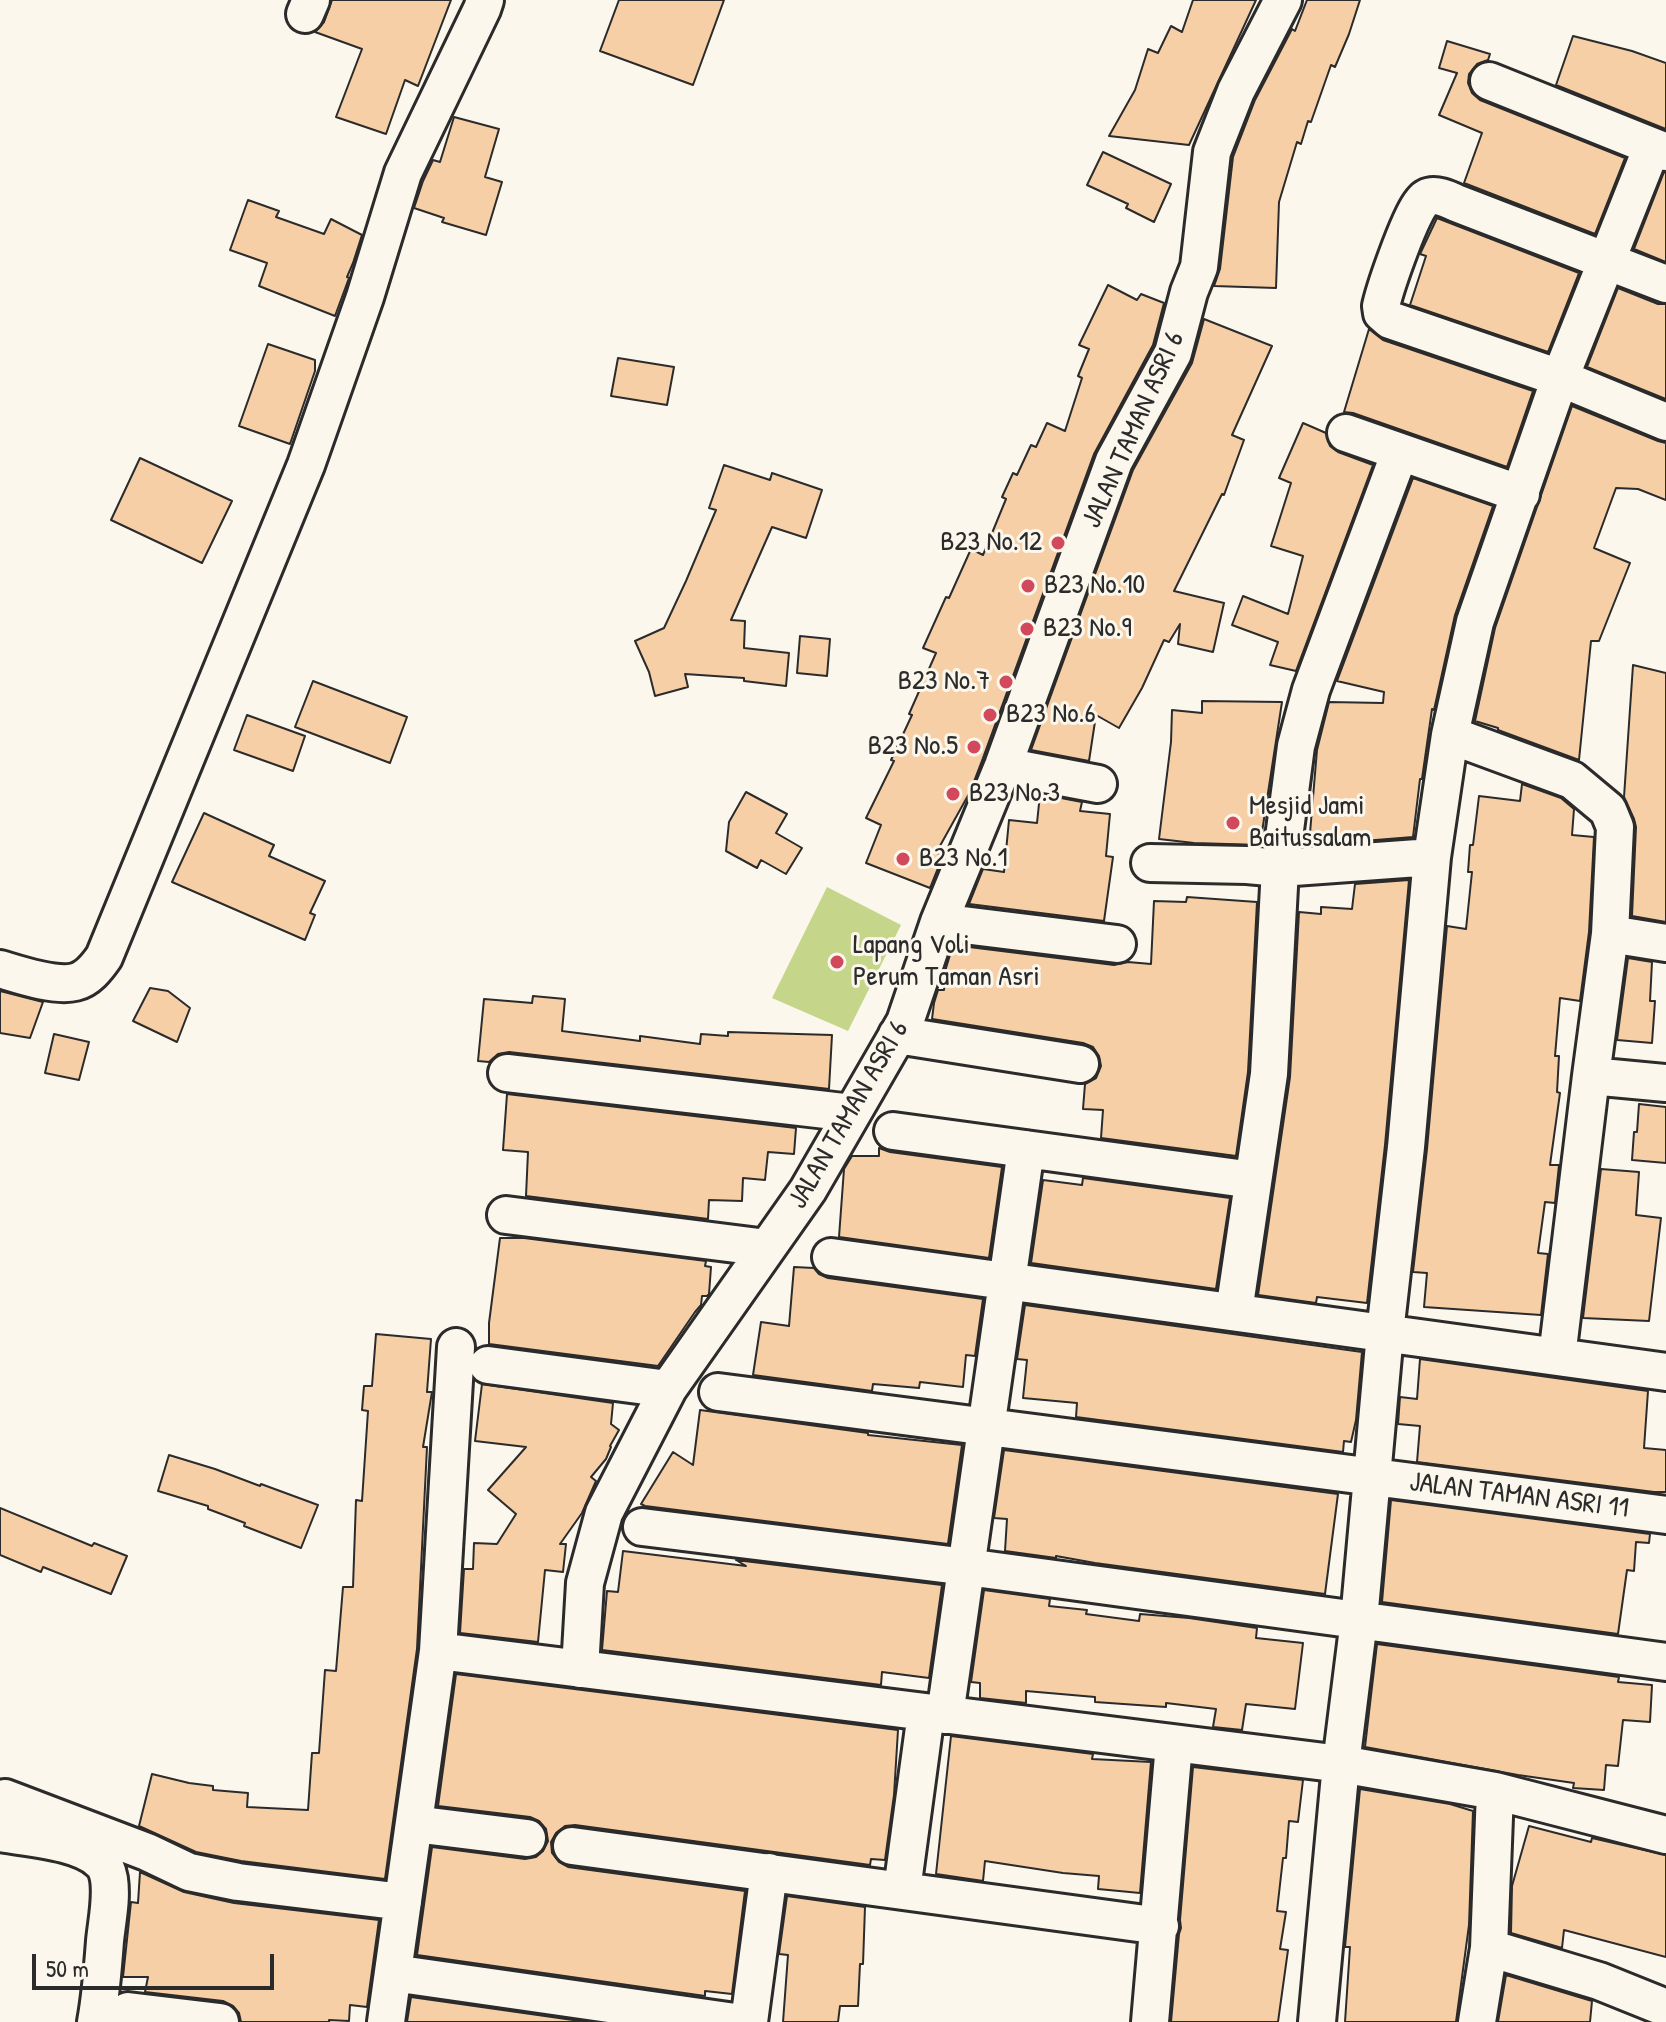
<!DOCTYPE html>
<style>
body{margin:0}
#map{position:relative;width:1666px;height:2022px;overflow:hidden;background:#fbf7ec;font-family:"Patrick Hand",sans-serif}
canvas{display:block}
.scale{position:absolute;left:32px;top:1954px;width:242px;height:36px;box-sizing:border-box;border:4px solid #2b2b2b;border-top:0;padding-left:10px;font-size:24px;line-height:28px;white-space:nowrap;color:#2b2b2b;-webkit-text-stroke:6px #fbf7ec;paint-order:stroke}
</style>
<div id="map">
<canvas width="1666" height="2022"></canvas>
<div class="scale">50 m</div>
</div>
<script>
const g = document.querySelector('canvas').getContext('2d');
g.lineJoin = 'round';
function fill(path, color) { g.fillStyle = color; g.fill(path, 'evenodd'); }
function trace(path, color, width, dash) { g.strokeStyle = color; g.lineWidth = width; g.lineCap = dash ? 'butt' : 'round'; g.setLineDash(dash || []); g.stroke(path); }
function write(font, color, halo, rows, align = 'center') {
  g.font = font + ' "Patrick Hand",sans-serif'; g.lineWidth = 6; g.setLineDash([]); g.textBaseline = 'middle'; g.strokeStyle = halo; g.fillStyle = color; for (const [text, x, y, turn = 0] of rows) {
    g.save(); g.translate(x, y); g.rotate((+turn || 0) * Math.PI / 180); g.textAlign = isNaN(turn) ? turn : align; if (halo) g.strokeText(text, 0, 0); g.fillText(text, 0, 0); g.restore();
  }
}
const green = new Path2D(`
 M827 887 901 925 848 1031 772 998Z`);
const building = new Path2D(`
 M332 0H451L418 86 405 80 386 134 336 117 362 49 315 32 324 22Z
 M619 0H724L693 85 600 51Z
 M1193 0H1256L1189 145 1109 136 1135 90 1148 49 1158 53 1171 26 1182 32Z
 M1307 0H1360L1349 34 1335 67 1331 65 1311 122 1308 121 1301 144 1297 142 1279 202 1276 288 1214 286 1220 269 1233 157 1255 100 1292 29 1295 31Z
 M1573 36 1632 51 1666 63V129L1556 85Z
 M1447 41 1490 54 1488 60 1477 64 1469 74 1468 83 1472 93 1480 100 1625 158 1595 234 1464 183 1482 133 1439 115 1457 73 1439 68Z
 M454 117 499 129 485 177 502 182 486 235 442 222 444 218 414 208 423 181 433 160 440 162Z
 M1103 152 1171 184 1154 222 1126 208 1128 204 1087 185Z
 M1664 172 1666 173V262L1634 249Z
 M248 200 279 211 276 217 324 234 331 219 362 235 353 263 347 277 349 278 335 316 259 286 267 263 230 250Z
 M1437 218 1579 273 1548 352 1410 305 1426 256 1420 254Z
 M1108 285 1137 300 1141 294 1164 303 1153 345 1094 454 983 758 970 792 936 853 940 854 936 863H940L930 888 866 863 881 825 866 818 894 761 891 760 912 715 909 714 936 653 923 648 946 597 949 598 971 549 983 555 1006 499 1002 497 1013 473 1017 475 1031 445 1036 447 1047 423 1065 431 1082 378 1078 376 1089 349 1079 345Z
 M1618 288 1658 304H1666V399L1587 367Z
 M1204 319 1272 346 1232 435 1244 440 1224 495 1222 494 1174 591 1224 603 1213 652 1178 644 1180 624 1169 642 1164 640 1142 688 1119 728 1096 715 1089 761 1031 750 1133 470 1192 363Z
 M1369 329 1383 340 1533 391 1507 467 1353 413 1344 412Z
 M268 344 315 360V371L290 444 239 426Z
 M618 358 674 367 667 405 611 396Z
 M1572 406 1658 441 1666 443V500L1638 489 1616 488 1594 548 1630 563 1599 641H1591L1579 760 1498 730V728L1475 721 1495 628Z
 M1303 423 1326 433 1330 446 1338 452 1373 465 1296 671 1270 665 1278 642 1232 625 1243 596 1288 614 1303 556 1271 546 1291 483 1279 478Z
 M140 458 232 501 202 563 111 520Z
 M724 465 770 480 772 473 822 490 806 538 772 527 731 620 745 621 744 648 789 653 786 686 744 681V678L685 674 688 687 655 696 649 672 635 641 664 628 686 581 716 510 709 508Z
 M1413 478 1493 506 1455 615 1434 710 1432 709 1422 779H1420L1413 837 1326 844V834L1310 833 1317 750 1329 702 1383 703 1384 692 1337 681Z
 M800 636 830 639 827 676 797 673Z
 M1633 665 1666 673V922L1632 916 1636 827 1634 819 1624 797Z
 M313 681 407 717 390 763 295 727Z
 M1202 701 1282 702 1260 845 1194 843 1159 839 1171 742 1172 710 1202 713Z
 M247 715 305 736 293 771 234 750Z
 M1522 784 1561 798 1574 809 1572 835 1594 837 1589 932 1580 1001 1560 998 1555 1056H1559L1557 1092 1560 1093 1550 1165H1559L1555 1203 1545 1202 1538 1253 1548 1254 1541 1315 1424 1307 1427 1273 1413 1272 1427 1149 1447 926 1466 929 1472 872H1468L1470 845H1473L1479 796 1520 801Z
 M746 792 787 814 776 833 802 848 786 874 761 860 757 868 726 851 729 822Z
 M1040 794 1082 802 1080 811 1110 814 1106 856 1113 857 1104 921 969 904 983 869 1004 872 1009 820 1037 823Z
 M204 813 274 845 269 856 325 881 310 913 315 915 305 940 172 882Z
 M1409 880 1385 1145 1367 1303 1317 1297 1316 1303 1258 1295 1290 1077 1299 912 1321 914V907L1352 909 1355 884Z
 M1187 897 1257 902 1248 1072 1236 1156 1101 1138 1103 1110 1083 1109 1085 1084 1096 1078 1101 1066 1099 1056 1093 1047 1083 1043 932 1019 934 1003 938 990H944L946 968 953 945 1114 965 1128 962 1151 964 1154 901 1186 902Z
 M1628 958 1652 962 1650 1001H1655L1652 1043 1617 1040Z
 M150 988 168 991 190 1008 177 1042 133 1021Z
 M0 991 43 1002 30 1038 0 1033Z
 M533 996 565 999 562 1031 640 1041V1036L700 1044 701 1034 728 1036V1032L832 1035 829 1089 509 1052 498 1054 489 1062 478 1061 484 999 532 1003Z
 M54 1034 89 1042 79 1080 45 1073Z
 M507 1094 796 1128 794 1154 768 1152 765 1180 743 1178 742 1201 709 1200 708 1219 526 1196 528 1152 503 1150Z
 M1639 1104 1666 1107V1163L1632 1160 1634 1132H1637Z
 M879 1148 890 1152 1002 1167 989 1258 839 1237 844 1169 852 1156H879Z
 M1601 1169 1639 1172 1636 1215 1661 1218 1649 1321 1583 1318Z
 M1083 1178 1230 1198 1216 1289 1031 1263 1043 1180 1082 1185Z
 M500 1238H524L706 1261 705 1266 711 1267 709 1294 707 1296H702L701 1305 695 1312 658 1366 489 1344V1323Z
 M794 1267 814 1268 819 1274 828 1278 983 1299 975 1356 966 1355 963 1387 920 1382 919 1388 873 1384 872 1391 753 1375 761 1322 789 1326Z
 M1025 1305 1362 1352 1356 1420 1351 1442 1344 1441 1343 1452 1076 1417 1077 1403 1023 1398 1027 1360 1017 1359Z
 M376 1334 431 1339 427 1392H432L423 1447H427L417 1649 385 1879 241 1861 196 1852 139 1826 152 1774 189 1783 213 1786V1790L248 1793 247 1807 308 1810 312 1753H319L325 1670 336 1671 343 1587H353L356 1500 362 1501 368 1411 362 1410 364 1386H372Z
 M1420 1359 1648 1391 1644 1448 1666 1450V1492H1654L1417 1462 1420 1426 1398 1424 1400 1397 1417 1399Z
 M482 1384 613 1403 611 1424 619 1430 610 1446 611 1447 606 1459 591 1477 596 1481 582 1513 560 1544H566L563 1572 545 1570 538 1642 460 1633 464 1569H473L474 1543 497 1544 516 1514 488 1490 526 1447 475 1441Z
 M700 1410 868 1433V1435L962 1445 948 1544 645 1506 641 1504 673 1452 693 1465Z
 M1004 1450 1338 1494 1325 1594 1095 1563 1056 1556V1558L1005 1551 1007 1519 994 1518Z
 M169 1455 215 1469 260 1486 261 1484 318 1505 301 1548 244 1526 245 1523 208 1509V1506L158 1491Z
 M1391 1500 1650 1534 1649 1543 1636 1542 1634 1571 1627 1570 1618 1634 1382 1602Z
 M0 1508 92 1546 94 1543 127 1556 111 1594 43 1567 41 1572 0 1555Z
 M623 1551 746 1566 736 1560 942 1585 929 1678 882 1672 881 1685 602 1650 607 1591 618 1592Z
 M984 1590 1050 1599 1049 1606 1087 1610 1086 1614 1139 1621 1140 1614 1189 1618 1257 1628 1256 1638 1303 1643 1295 1709 1246 1704 1242 1730 1213 1727 1216 1709 1166 1703V1707L1095 1702V1697L1026 1691V1703L980 1698V1683L971 1682Z
 M1377 1644 1619 1677 1618 1682 1652 1685 1650 1722 1623 1720 1618 1766 1606 1765 1604 1790 1573 1788 1574 1783 1518 1775 1365 1747Z
 M456 1674 898 1730 894 1795 885 1860 871 1859 870 1865 575 1825 565 1826 556 1833 551 1842 552 1853 559 1862 568 1867 745 1891 732 1994 705 1991V1996L417 1955 432 1847 525 1859 536 1857 543 1851 548 1841 546 1829 539 1821 530 1817 438 1806Z
 M951 1736 1093 1754 1092 1759 1151 1762 1140 1893 1098 1889 1099 1876 1063 1873 985 1861 983 1881 936 1874Z
 M1193 1767 1303 1780 1298 1822 1289 1821 1286 1858H1283L1277 1911 1286 1912 1280 1949 1288 1950 1278 2022H1171L1179 1934 1181 1928 1180 1920Z
 M1360 1789 1450 1804 1473 1811 1469 1925 1456 2022H1345L1350 1947H1345Z
 M1529 1826 1591 1842 1592 1838 1666 1855V1957L1564 1930 1562 1948 1511 1933 1512 1886Z
 M140 1872 184 1892 234 1903 379 1920 367 2007 350 2005 349 2021 329 2020V2022H241L239 2013 233 2006 223 2001 145 1992 148 1977H123L131 1902 138 1903Z
 M787 1896 865 1907 863 1964H860L858 2006H840L838 2022H783L788 1955 779 1954Z
 M1506 1975 1592 2001 1590 2022H1498Z
 M411 1997 587 2022H407Z`);
const street = new Path2D(`
 M305 14 311 0
 M1489 81 1666 152
 M1666 284 1456 203C1448 199 1435 193 1426 198 1413 204 1385 289 1381 306L1382 313 1390 320 1560 378 1666 422
 M1346 433 1521 494
 M1450 735 1572 780 1608 810 1615 827 1610 934 1591 1076 1557 1357
 M1003 766 1098 784
 M1150 863 1247 865 1280 868 1432 857
 M939 922 1117 944
 M1610 934 1666 943
 M0 969C20 975 55 987 75 982 88 979 97 967 104 957L306 465 365 297 403 173 482 9 485 0
 M897 1035 1080 1064
 M507 1073 852 1113
 M1591 1076 1666 1083
 M893 1131 1253 1180
 M506 1215 767 1248
 M831 1257 1666 1372
 M1234 1312 1269 1074 1280 868 1296 746 1311 690 1400 452
 M488 1365 668 1389
 M718 1392 1666 1515
 M642 1527 967 1567 1666 1662
 M438 1651 1341 1764 1495 1791 1666 1835
 M580 1669 585 1583 604 1513 668 1389 808 1190 905 1022 939 922 1003 766 1114 461 1173 353 1189 292 1199 267 1212 152 1236 91 1283 0
 M945 1715 1026 1149
 M5 1798 147 1852 189 1872 238 1882 403 1902
 M414 1824 527 1838
 M0 1833C28 1838 81 1841 101 1862 106 1866 108 1873 109 1879 112 1899 107 1921 105 1941 103 1968 101 1995 96 2022
 M572 1846 1160 1926
 M902 1890 926 1713
 M1489 1948 1599 1981 1666 2008
 M393 1973 735 2022
 M128 2011 220 2022
 M386 2022 438 1651 456 1347
 M749 2022 769 1872
 M1150 2022 1174 1744
 M1317 2022 1341 1764 1359 1620 1385 1333 1406 1147 1432 857 1450 735 1475 622 1560 378 1652 147
 M1477 2022 1489 1948 1495 1791`);
const markers = [
 [1058,543,8,"#d1495b"],
 [1028,586,8,"#d1495b"],
 [1027,629,8,"#d1495b"],
 [1006,682,8,"#d1495b"],
 [990,715,8,"#d1495b"],
 [974,747,8,"#d1495b"],
 [953,794,8,"#d1495b"],
 [1233,823,8,"#d1495b"],
 [903,859,8,"#d1495b"],
 [837,962,8,"#d1495b"]
];
const streetNames = [
 ["JALAN TAMAN ASRI 6",1134,430,-66],
 ["JALAN TAMAN ASRI 6",849,1115,-60],
 ["JALAN TAMAN ASRI 11",1519,1496,7]
];
const poiNames = [
 ["B23 No.12",1042,543,"right"],
 ["B23 No.10",1044,586],
 ["B23 No.9",1043,629],
 ["B23 No.7",990,682,"right"],
 ["B23 No.6",1006,715],
 ["B23 No.5",958,747,"right"],
 ["B23 No.3",969,794],
 ["Mesjid Jami",1249,807],
 ["Baitussalam",1249,839],
 ["B23 No.1",919,859],
 ["Lapang Voli",853,946],
 ["Perum Taman Asri",853,978]
];
fill(green, '#c5d589');
fill(building, '#f7cfa6');
trace(building, '#2b2b2b', 2);
trace(street, '#2b2b2b', 42);
trace(street, '#fbf7ec', 36);
for (const [x, y, r, color] of markers) { const dot = new Path2D(); dot.arc(x, y, r, 0, 2 * Math.PI); g.fillStyle = color; g.fill(dot); trace(dot, '#fbf7ec', 3); }
write('28px', '#2b2b2b', '#fbf7ec', streetNames);
write('28px', '#2b2b2b', '#fbf7ec', poiNames, 'left');
</script>
